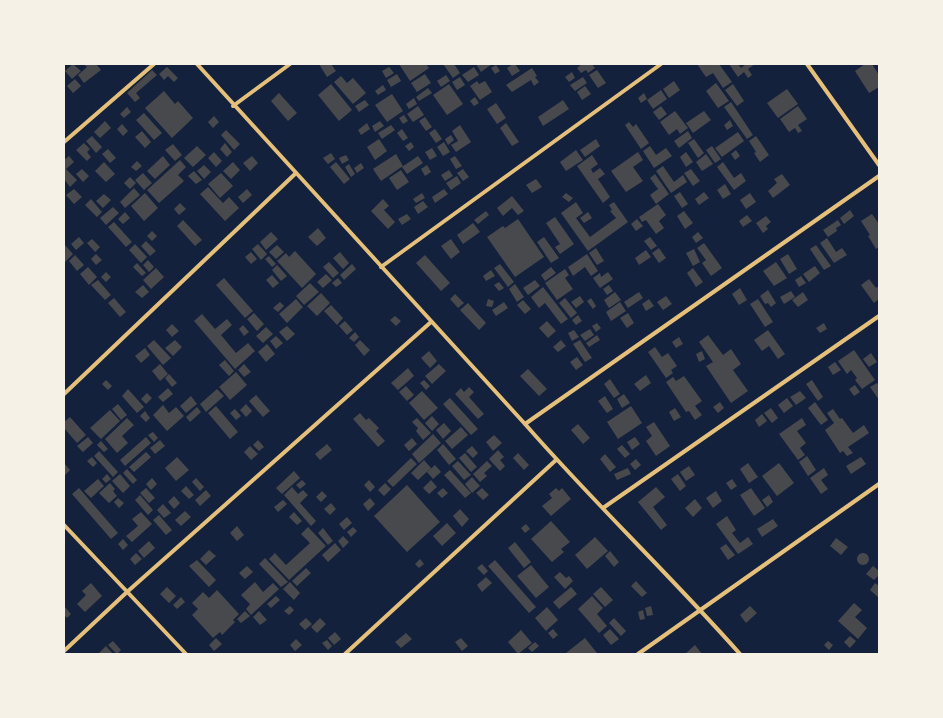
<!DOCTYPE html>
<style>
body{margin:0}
#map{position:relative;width:943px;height:718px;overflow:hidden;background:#14213d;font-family:Helvetica,sans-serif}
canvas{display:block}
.frame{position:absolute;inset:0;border:65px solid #f6f1e7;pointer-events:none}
</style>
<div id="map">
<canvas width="943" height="718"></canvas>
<div class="frame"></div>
</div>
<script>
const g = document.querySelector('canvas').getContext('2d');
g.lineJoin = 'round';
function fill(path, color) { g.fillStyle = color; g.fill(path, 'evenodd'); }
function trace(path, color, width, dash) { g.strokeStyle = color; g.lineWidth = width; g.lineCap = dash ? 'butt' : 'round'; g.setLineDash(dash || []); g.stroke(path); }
const building = new Path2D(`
 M73 64 81 71 72 79 65 71Z
 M84 64H96L101 70 84 83 78 75 87 67Z
 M319 64H331L336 71 327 77Z
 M399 64H426L429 68 410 81Z
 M443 64H454L460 73 453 78Z
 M476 64H492L481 72Z
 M513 64H515L520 71 512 76 507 68Z
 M582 64H592L595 68 588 73 586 70 581 73 577 68Z
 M697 64H719L732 82 723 88 713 73 706 77Z
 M729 64H738L741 68 746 64H755L748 69 752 75 748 78 744 72 738 77Z
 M865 64H872L879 75V87L869 93 855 71Z
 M496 65 500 71 495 74 491 68Z
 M167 67 178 78 174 82 168 76 164 80 159 74Z
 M389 67 394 73 386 78 382 71Z
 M474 67 479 75 468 82 462 75Z
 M532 68 537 76 535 77 539 82 534 86 531 80 512 92 506 85Z
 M152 70 157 75 136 93 140 98 135 102 127 93Z
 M597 70 606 83 598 88 589 75Z
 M572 72 575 78 569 82 565 77Z
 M397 74 401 81 391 87 387 80Z
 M425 74 431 83 417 92 411 83Z
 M446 75 450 81 441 87 437 81Z
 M341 76 347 83 353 78 366 93 353 104 334 82Z
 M460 77 465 85 457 90 452 82Z
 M583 77 587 83 575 91 570 85Z
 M75 79 81 86 73 93 67 86Z
 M477 81 479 84 485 81 492 92 480 100 470 86Z
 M674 81 680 90 669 98 663 89Z
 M716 83 729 101 718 108 706 91Z
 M331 84 352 110 339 121 318 95Z
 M449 84 463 104 447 115 433 95Z
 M733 84 744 101 737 106 725 90Z
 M383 85 386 90 378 95 375 91Z
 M585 86 591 94 582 100 577 92Z
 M428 88 432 93 419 101 416 97Z
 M787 89 798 104 778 118 767 103Z
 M661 90 667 99 653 109 647 100Z
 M164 91 175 104 178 101 193 118 172 138 145 108Z
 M279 93 297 113 288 121 271 101Z
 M644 93 647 99 641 103 638 98Z
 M392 94 403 111 387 122 375 105Z
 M475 97 479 103 474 106 470 101Z
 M414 98 417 104 409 109 406 104Z
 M365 100 369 105 359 112 355 106Z
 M563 100 569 109 543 126 538 117Z
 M731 102 753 135 747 139 724 107Z
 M496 103 506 118 497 124 487 109Z
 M418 106 424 115 413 122 407 114Z
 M661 106 667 114 659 120 653 112Z
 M798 106 807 119 798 125 802 131 798 133 795 128 789 132 780 119Z
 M127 107 131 112 124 118 120 114Z
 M675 111 688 128 680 134 677 129 669 135 660 122Z
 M704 111 711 120 693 133 686 123Z
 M144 113 162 133 154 140 136 120Z
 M404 115 408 121 403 124 399 118Z
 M214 116 219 122 213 128 208 122Z
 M425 117 432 127 426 131 419 121Z
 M730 120 733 126 727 130 724 125Z
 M105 121 111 128 100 138 94 132Z
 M380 121 384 126 375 132 372 126Z
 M629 122 633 127 636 124 649 143 641 149 625 125Z
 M367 123 370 129 361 135 358 130Z
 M506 123 519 142 512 146 500 128Z
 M122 124 128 131 123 136 117 129Z
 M391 125 395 130 382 139 378 133Z
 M460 125 471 142 456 152 451 145 458 141 452 131Z
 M402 129 408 138 403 141 397 133Z
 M435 129 442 139 436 143 429 133Z
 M226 130 240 144 234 150 221 135Z
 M142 131 151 142 145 148 135 137Z
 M688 131 692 138 679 148 674 141Z
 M738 132 744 141 722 157 715 148Z
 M451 135 454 140 448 145 445 139Z
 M92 136 102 147 96 153 86 141Z
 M756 136 769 155 760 162 754 153 756 152 749 141Z
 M379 139 387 151 375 160 367 147Z
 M596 139 600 146 585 157 580 150Z
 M694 139 704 153 698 158 688 143Z
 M411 142 414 147 409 151 405 146Z
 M444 142 450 152 443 156 437 147Z
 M84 143 90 149 87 152 91 157 87 161 76 150Z
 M225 143 232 152 227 157 220 149Z
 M173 144 182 155 175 161 165 150Z
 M197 146 206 155 193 167 184 158Z
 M650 146 656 155 666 148 672 156 654 168 643 151Z
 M712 146 721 159 715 163 706 150Z
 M432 148 437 156 430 160 425 152Z
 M108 149 116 158 110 163 102 154Z
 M576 150 583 160 566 171 560 162Z
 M736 150 740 156 735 160 731 154Z
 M214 152 222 161 216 167 208 158Z
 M638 152 643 160 633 167 643 181 626 192 611 171Z
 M686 152 693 162 686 167 680 157Z
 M331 153 335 159 328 164 323 158Z
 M396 154 403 166 381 181 373 169Z
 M706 154 713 164 702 171 696 162Z
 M346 155 349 160 342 164 339 158Z
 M592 155 598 164 591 169 593 173 600 168 605 174 598 179 610 197 603 203 577 166Z
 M69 156 74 162 66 169 77 180 70 187 64 179V160Z
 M163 156 170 165 155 179 147 171Z
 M252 156 258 163 250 171 243 163Z
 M418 156 423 163 407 174 402 167Z
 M455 156 462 166 456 169 450 159Z
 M180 160 186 167 178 175 184 181 159 203 147 190Z
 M137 161 142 166 136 171 131 167Z
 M104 162 115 174 106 182 95 171Z
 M233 162 240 170 231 179 223 171Z
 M336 162 350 179 344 184 330 167Z
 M723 162 734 178 741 173 746 181 734 190 717 167Z
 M361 163 364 168 357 173 354 168Z
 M349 164 355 174 351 177 345 167Z
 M204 165 211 172 204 179 197 171Z
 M427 165 431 172 425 176 421 169Z
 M663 166 674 182 683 175 687 182 671 193 656 171Z
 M82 169 89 176 83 182 76 174Z
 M463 169 469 177 463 181 457 173Z
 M691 169 700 181 693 186 684 173Z
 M401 170 409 182 397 190 389 178Z
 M449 170 453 176 445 181 441 175Z
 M194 171 202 180 196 184 188 176Z
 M143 173 152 183 144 190 135 180Z
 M221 173 233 186 220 198 208 184Z
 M655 174 669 194 656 204 650 195 658 189 650 178Z
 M782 174 790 185 773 198 768 191 777 183 774 179Z
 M457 176 461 183 451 190 446 183Z
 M130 177 136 183 130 189 124 183Z
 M536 179 542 187 532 193 526 185Z
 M725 184 731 194 723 199 717 190Z
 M208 187 223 203 229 197 239 208 225 221 200 194Z
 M134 188 140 195 125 208 120 202Z
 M74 189 82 197 74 204 66 195Z
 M247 189 252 195 243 203 238 197Z
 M444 189 448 194 435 203 432 197Z
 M680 192 688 204 682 208 674 196Z
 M704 192 709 198 699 205 695 199Z
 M145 193 158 208 144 221 131 206Z
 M422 193 425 198 416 203 413 199Z
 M566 193 573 198 569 202 562 197Z
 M750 193 756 202 746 209 740 200Z
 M104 194 111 200 103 208 96 201Z
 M512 196 524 211 518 215 512 208 503 216 497 208Z
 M91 199 102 212 97 217 85 205Z
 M383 199 389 206 384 210 395 222 388 229 371 211Z
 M423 201 428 207 418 214 414 207Z
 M576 202 583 213 576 218 590 237 616 218 610 211 612 210 609 205 614 202 628 222 588 251 561 213Z
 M180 203 186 209 179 215 174 209Z
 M658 204 666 215 659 221 664 228 656 234 646 220 642 222 639 217Z
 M113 207 119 213 106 225 100 218Z
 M850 210 854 216 844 224 840 218Z
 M486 211 489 215 478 224 474 220Z
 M684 211 693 223 685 229 677 216Z
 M125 212 130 218 123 224 118 219Z
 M588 212 592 218 584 223 580 218Z
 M407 214 411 219 402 225 398 219Z
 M872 214 879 224V247L876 249 868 236 870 235 861 221Z
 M747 215 752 221 743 227 739 221Z
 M766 216 771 222 766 226 768 229 763 233 756 223Z
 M555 217 574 244 560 254 555 247 560 244 546 223Z
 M518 219 544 257 515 277 487 237 503 226 505 228Z
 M637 219 643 226 636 231 631 224Z
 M183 220 202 240 195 246 177 226Z
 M838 220 841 225 836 228 837 231 828 237 823 230Z
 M114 222 132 242 126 247 108 227Z
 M473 223 480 232 463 244 457 235Z
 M318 228 326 238 317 246 308 237Z
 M152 231 157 236 152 241 147 236Z
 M271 232 278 239 266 250 260 242Z
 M698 232 703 238 696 243 692 237Z
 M79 237 84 243 76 250 71 244Z
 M544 237 559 258 551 263 537 242Z
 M650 237 657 246 651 250 644 241Z
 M827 238 836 252 842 248 847 255 834 263 820 243Z
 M92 239 100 247 95 252 87 243Z
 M451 239 460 252 451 259 441 246Z
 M146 241 156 251 150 256 141 246Z
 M704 243 722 268 711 276 702 263 706 260 697 248Z
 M64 244 73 254 64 263Z
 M135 244 147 257 141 263 129 250Z
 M258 244 267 254 261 260 252 249Z
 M277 245 284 252 276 259 269 252Z
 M816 245 831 266 824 270 810 249Z
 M596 248 604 261 597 265 589 253Z
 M659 248 666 258 659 263 652 253Z
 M694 249 700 262 693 266 686 253Z
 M646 250 651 257 639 265 635 258Z
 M295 251 316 274 302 288 277 261 286 253 289 257Z
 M251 252 257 259 251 264 245 257Z
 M340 252 349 263 343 269 333 258Z
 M96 254 102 260 96 265 91 259Z
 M587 254 598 271 591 276 585 267 573 276 568 267Z
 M788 254 797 269 789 274 780 259Z
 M75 255 84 265 77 271 69 261Z
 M425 255 450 283 441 291 416 263Z
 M269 256 276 264 272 267 265 259Z
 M148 260 154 267 149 272 143 265Z
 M329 262 339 273 333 278 323 267Z
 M776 262 787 278 774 286 763 271Z
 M137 263 146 273 142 276 133 267Z
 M352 264 356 269 344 280 340 275Z
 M500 264 514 282 508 287 494 268Z
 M277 265 287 276 281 281 272 270Z
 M815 266 820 273 809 282 803 274Z
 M88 267 97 277 89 285 80 274Z
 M551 267 556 273 545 281 541 275Z
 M156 268 164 277 151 289 143 280Z
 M693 268 703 282 696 287 687 273Z
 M565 269 569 275 565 278 573 289 557 300 545 283Z
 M491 270 495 276 486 281 483 276Z
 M106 272 111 277 106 282 101 277Z
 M608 272 613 279 600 288 593 278 600 273 601 277Z
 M326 274 332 280 323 288 317 282Z
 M272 275 279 283 273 288 266 280Z
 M801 276 806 283 799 287 795 280Z
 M224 278 253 311 245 318 216 285Z
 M338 278 342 283 336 287 332 283Z
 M869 279 876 288 879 286V299L874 303 861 285Z
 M98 280 111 295 105 300 91 285Z
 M535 280 540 286 528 295 523 288Z
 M499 282 504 288 499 291 494 285Z
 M310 283 319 292 304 305 296 296Z
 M515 284 524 297 517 302 509 289Z
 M143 285 149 292 142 298 135 292Z
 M609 285 613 291 607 295 603 289Z
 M543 287 568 319 561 324 545 303 539 308 531 297Z
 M740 288 747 300 739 305 732 294Z
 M768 290 776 303 771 307 768 303 765 304 760 296Z
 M791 291 795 297 784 304 780 297Z
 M615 292 621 300 609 308 604 300Z
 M639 292 643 298 628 308 624 302Z
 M803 292 808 300 798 307 792 300Z
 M321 293 330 303 317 316 307 306Z
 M455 294 464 303 458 308 450 299Z
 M580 296 584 302 576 308 571 302Z
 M666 296 672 304 663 310 657 302Z
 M114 298 126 312 120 317 108 303Z
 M565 298 577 313 571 318 559 303Z
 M591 298 596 306 593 309 587 301Z
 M296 299 303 307 287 323 279 314Z
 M488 299 494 301 492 307 486 306Z
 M649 299 654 306 646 311 642 304Z
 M758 299 773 322 765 327 750 304Z
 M523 300 531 309 525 314 517 305Z
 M280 302 284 306 278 312 273 308Z
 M504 302 508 308 496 316 492 310Z
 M620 302 626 311 611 321 606 312Z
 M468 303 486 323 479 330 460 310Z
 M331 305 343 318 337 325 324 311Z
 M254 313 264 324 257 331 247 319Z
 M628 313 634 323 627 328 620 318Z
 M202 314 215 329 227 319 232 325 221 335 236 353 248 343 255 351 235 369 194 321Z
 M578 315 582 321 576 325 572 320Z
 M395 316 401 321 396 326 390 320Z
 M345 321 353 330 347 335 339 326Z
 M547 321 556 331 548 338 539 328Z
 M597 323 601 328 596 332 592 326Z
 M824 323 827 329 820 333 816 328Z
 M172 324 179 331 172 337 166 330Z
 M243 325 249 332 244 336 239 329Z
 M287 326 295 334 287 341 279 332Z
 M266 327 273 334 263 343 256 336Z
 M590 329 594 335 585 341 580 335Z
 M574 330 579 337 572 341 568 333Z
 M768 330 785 354 778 359 769 346 762 351 754 340Z
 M355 332 359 337 354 342 349 338Z
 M597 335 600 340 589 347 586 343Z
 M708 335 723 355 731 349 741 364 733 370 748 391 731 403 706 366 713 362 699 342Z
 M276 336 283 343 276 349 270 341Z
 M679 337 683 344 676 348 672 342Z
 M154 340 171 358 163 365 147 346Z
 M175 340 182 347 173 356 165 348Z
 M360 340 370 350 364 356 355 345Z
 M561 340 566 346 558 352 553 347Z
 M580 340 592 358 585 362 573 344Z
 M267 344 275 354 266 362 258 352Z
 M655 347 662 357 668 353 677 366 671 370 673 373 666 378 648 352Z
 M145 348 150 355 141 363 135 356Z
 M854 350 875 380 862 389 855 380 857 378 851 370 847 374 838 361Z
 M429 351 437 361 430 368 421 358Z
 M702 351 705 359 699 362 696 354Z
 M871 353 877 362 869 367 863 359Z
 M577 357 583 365 576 370 570 362Z
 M225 360 234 371 229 376 219 365Z
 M835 362 841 370 833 375 828 367Z
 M160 364 168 374 160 381 152 371Z
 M244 364 251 372 244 377 238 370Z
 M439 364 446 371 432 384 425 376Z
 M408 368 414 376 398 390 391 383Z
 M528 369 547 389 539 396 520 376Z
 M236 372 247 385 230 400 219 387Z
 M169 374 177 383 172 387 165 378Z
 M646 375 651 383 640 391 634 384Z
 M684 376 702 401 695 406 702 415 695 420 689 411 686 412 666 382 673 377 676 381Z
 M610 379 620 394 614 398 604 384Z
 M106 380 112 386 108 390 102 384Z
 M424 380 430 386 426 390 420 383Z
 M812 380 823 397 818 401 806 384Z
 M877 383 879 385V400L870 387Z
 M855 385 860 392 854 396 849 389Z
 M406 386 414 395 407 401 399 392Z
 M469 387 474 392 469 397 484 414 478 419 455 394 461 388 464 392Z
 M168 388 173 394 163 402 158 397Z
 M128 389 144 407 137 413 122 396Z
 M217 389 224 396 206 412 200 404Z
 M422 391 438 408 424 420 409 403Z
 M800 391 806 398 796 405 790 397Z
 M147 393 152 398 146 404 141 399Z
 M624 394 630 403 622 408 617 399Z
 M256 395 270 411 263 417 249 401Z
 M191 396 197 404 186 413 180 406Z
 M605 396 613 409 607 413 598 401Z
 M450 398 478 429 471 435 443 404Z
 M787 398 793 406 784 413 778 405Z
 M720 402 724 408 718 413 713 407Z
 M815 402 828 420 821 425 808 408Z
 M118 404 127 415 121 420 112 409Z
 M246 404 252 411 246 417 240 410Z
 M163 405 169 413 176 407 184 416 167 431 153 415Z
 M216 406 238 432 230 439 208 413Z
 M631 406 642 423 618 439 607 422Z
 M197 407 201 412 190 422 186 417Z
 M675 408 681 417 674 421 669 412Z
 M771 408 778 418 772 423 764 413Z
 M235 409 241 416 236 420 230 413Z
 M833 409 840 419 842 418 853 433 864 425 869 433 848 447 853 453 847 456 843 451 840 453 825 430 834 423 827 413Z
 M110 410 120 421 101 439 90 428Z
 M145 411 150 418 146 422 140 416Z
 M360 413 366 420 369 418 379 428 376 431 385 441 378 447 353 419Z
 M762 414 767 421 759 427 755 420Z
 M432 416 439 424 432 431 425 423Z
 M70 417 86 435 77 443 64 428V422Z
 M127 418 134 425 122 436 128 443 117 453 105 439Z
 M417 418 431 433 423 440 416 431 418 428 412 422Z
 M802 418 806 425 797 431 806 443 800 448 805 455 798 460 779 434Z
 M654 422 670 446 656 456 646 441 652 436 646 427Z
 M444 423 451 431 443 439 436 430Z
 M578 424 590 438 583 444 571 430Z
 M461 427 468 435 452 449 445 441Z
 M153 432 158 438 154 442 148 435Z
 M433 434 441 443 419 463 412 454Z
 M494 435 502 443 493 451 486 442Z
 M88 437 93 443 83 452 77 446Z
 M146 437 151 443 125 466 120 460Z
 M635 437 640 444 632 450 627 442Z
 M412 438 417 444 409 451 404 445Z
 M160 440 165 446 155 454 150 448Z
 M258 440 264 447 259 451 253 445Z
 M101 441 108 449 104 452 97 445Z
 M327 444 332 450 320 460 315 454Z
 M443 444 456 459 449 465 437 450Z
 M622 445 630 454 625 458 617 449Z
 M250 446 258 454 251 460 244 452Z
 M472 446 478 453 473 458 466 451Z
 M498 450 504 457 500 460 505 466 500 471 489 459Z
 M99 451 118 472 113 477 94 456Z
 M146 452 151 457 134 472 129 467Z
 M465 453 477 467 471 472 459 458Z
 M518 453 529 465 524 470 513 458Z
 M605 454 616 467 610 472 600 459Z
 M807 456 816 470 808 476 799 462Z
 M92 457 97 463 93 467 87 461Z
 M177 457 189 470 176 481 165 468Z
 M861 457 866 464 851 474 846 466Z
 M411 458 417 464 393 487 387 481Z
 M636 459 641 465 635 470 630 464Z
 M424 460 431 468 418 480 411 473Z
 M458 461 471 475 464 480 452 466Z
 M487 461 492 466 484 473 487 476 480 482 473 474Z
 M64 463 70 470 64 476Z
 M748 463 758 477 749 483 740 469Z
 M779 463 794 483 777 496 762 476Z
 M435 465 441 472 433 479 427 472Z
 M689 466 695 475 686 481 680 472Z
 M628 468 631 474 617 480 614 474Z
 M824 468 828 475 821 480 828 489 821 494 810 478Z
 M127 469 137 480 133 484 123 473Z
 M450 470 471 493 465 498 444 475Z
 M294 471 300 478 282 494 276 488Z
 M107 474 111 479 106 483 102 479Z
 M120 474 130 486 123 493 112 481Z
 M678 474 686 486 680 491 671 479Z
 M472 477 480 486 472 493 465 484Z
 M152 478 157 484 151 490 146 484Z
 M196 478 204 487 200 491 192 482Z
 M98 479 104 486 91 498 84 491Z
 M732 479 737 486 731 490 726 483Z
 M302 480 306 484 300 489 296 485Z
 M369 480 375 487 370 492 364 485Z
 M431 480 437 487 429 494 423 488Z
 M110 483 115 489 113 491 117 496 109 503 99 493Z
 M385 483 391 489 384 496 378 490Z
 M407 485 440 522 407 552 374 516Z
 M186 486 194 495 189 499 181 491Z
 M292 487 298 494 303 490 308 495 300 503 316 521 311 526 284 495Z
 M656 487 665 497 653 507 667 525 661 530 638 502Z
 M79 488 118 533 111 539 72 494Z
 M146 488 155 498 149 503 140 493Z
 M443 488 448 493 442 498 437 493Z
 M482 488 489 495 483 500 476 493Z
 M556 488 559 491 562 488 571 499 551 516 542 506 552 498 549 494Z
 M751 488 765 508 754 516 740 495Z
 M206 490 211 496 200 506 195 500Z
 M322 491 327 496 321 502 316 497Z
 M716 491 722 501 713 508 706 498Z
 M140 495 153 510 148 515 135 500Z
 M769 495 773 502 767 507 762 500Z
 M174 496 180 503 174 509 168 502Z
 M118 498 124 503 119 508 114 502Z
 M370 498 375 504 368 511 363 504Z
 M695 499 702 508 693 517 685 508Z
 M283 500 287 504 278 512 274 507Z
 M331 503 336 509 330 515 324 509Z
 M163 504 171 513 164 518 157 510Z
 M460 509 469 519 462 527 453 516Z
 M185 511 191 517 181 526 175 520Z
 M141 512 152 524 132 542 126 536 138 526 132 519Z
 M294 512 302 521 297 525 289 517Z
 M159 515 172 530 166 535 153 520Z
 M727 516 736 530 732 533 740 543 748 537 753 544 738 554 716 524Z
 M347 517 352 523 344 530 339 524Z
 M773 519 778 526 762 537 757 529Z
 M551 521 570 542 561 549 564 552 552 562 531 539Z
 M447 523 456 533 442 546 433 536Z
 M526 524 530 529 525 533 521 528Z
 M237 526 244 535 237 541 230 533Z
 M308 527 326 546 289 580 269 559 275 553 286 565 310 543 301 534Z
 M353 527 357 531 351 537 347 532Z
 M323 528 333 541 328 545 318 533Z
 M343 536 349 542 343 548 338 541Z
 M595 537 608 551 587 569 575 555Z
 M836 538 848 547 841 555 830 546Z
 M123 539 128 545 123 550 118 544Z
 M149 541 155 548 144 558 138 551Z
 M515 542 531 562 524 568 508 548Z
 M335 543 341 550 328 562 322 555Z
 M726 544 735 555 728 560 720 548Z
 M209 550 216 556 206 565 200 559Z
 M610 551 619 562 614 567 605 556Z
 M136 553 142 559 135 565 130 559Z
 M857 559a6 6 0 1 1 12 0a6 6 0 1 1-12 0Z
 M265 558 288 582 281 587 259 564Z
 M420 559 424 564 419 568 415 564Z
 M197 560 216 580 209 587 189 566Z
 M495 560 536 607 529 613 488 566Z
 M482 564 488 571 484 575 477 568Z
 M531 565 549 587 536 598 517 576Z
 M247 566 253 572 245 579 239 573Z
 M873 566 879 571V575L874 580 866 574Z
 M306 568 311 573 297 586 292 581Z
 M560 572 566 578 569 576 573 581 565 589 554 577Z
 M486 577 492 583 482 592 477 585Z
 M636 581 647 593 642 597 631 586Z
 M255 582 263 592 273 583 279 589 251 615 246 609 250 604 241 595Z
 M290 582 300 593 294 600 283 589Z
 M91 583 102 596 85 612 77 604 86 595 82 591Z
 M875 583 879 586V598L870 590Z
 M167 587 176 596 169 603 160 594Z
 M571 587 577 594 559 609 553 602Z
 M601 587 613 600 605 607 593 594Z
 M217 590 239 614 233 620 235 622 222 635 220 632 213 638 192 615 198 609 192 603 203 592 209 598Z
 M276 596 280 600 271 608 267 604Z
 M592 596 603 608 597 614 607 626 599 633 578 609Z
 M181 597 185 602 177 609 173 605Z
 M854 603 862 610 855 617 867 628 858 639 838 621Z
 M64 606 71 614 67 618 64 615Z
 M290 606 294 610 289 615 284 611Z
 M651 606 653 615 647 616 645 608Z
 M750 606 757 613 746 623 740 615Z
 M547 607 558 620 546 631 535 618Z
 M643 610 645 619 640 620 638 612Z
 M245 611 250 616 241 623 237 619Z
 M259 611 267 620 260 625 253 617Z
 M306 618 312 624 305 630 299 624Z
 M320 618 326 624 317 633 311 627Z
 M614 618 626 631 621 636 609 623Z
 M553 629 558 635 553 639 548 633Z
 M610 629 619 639 611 645 603 635Z
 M521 630 532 643 518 654 508 642Z
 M335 632 341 639 334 645 328 638Z
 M406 633 412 639 401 648 395 642Z
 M850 636 856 641 850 648 844 642Z
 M216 638 222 644 214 651 209 645Z
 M461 638 468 646 462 651 455 642Z
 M585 638 597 653 595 654H567L566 653Z
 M296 639 302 645 295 651 290 645Z
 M327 640 332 646 328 650 322 643Z
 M113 641 121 650 117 654 108 645Z
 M828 641 833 645 829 650 824 645Z
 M535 642 539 646 532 652 528 648Z
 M695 645 702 654H685Z
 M106 646 113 654H98Z`);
const minor = new Path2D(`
 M197 64 525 424C594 503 671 576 740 654
 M807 64 879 165
 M233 106 290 64
 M64 142 154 64
 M381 267 661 64
 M64 394 296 173
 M525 424 879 176
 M603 508 879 316
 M64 525 186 654
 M64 651 127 592 431 322
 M345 654 556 460
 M638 654 879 484`);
fill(building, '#48494c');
trace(minor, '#e5c07b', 4);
</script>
